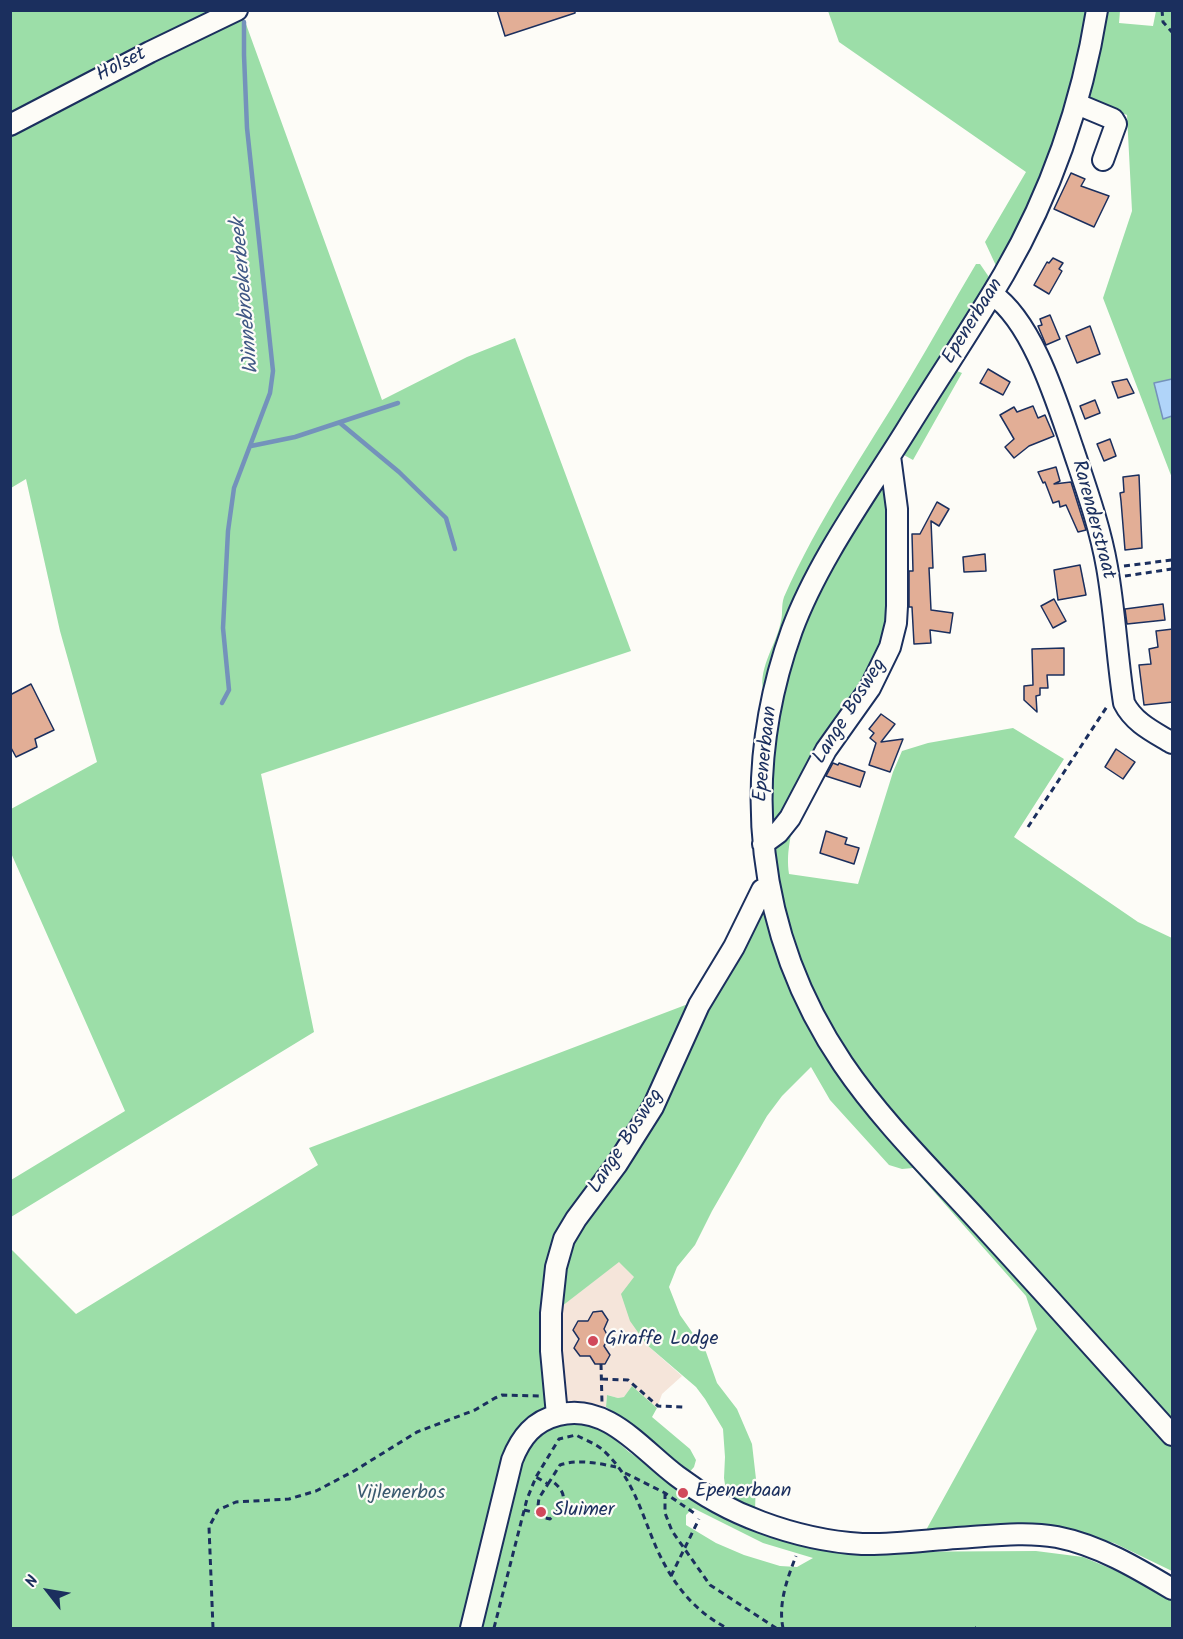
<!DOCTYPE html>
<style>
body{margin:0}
#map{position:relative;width:1183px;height:1639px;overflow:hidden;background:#fdfcf7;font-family:Kalam,sans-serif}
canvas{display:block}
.frame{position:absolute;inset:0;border:12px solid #1b2f5e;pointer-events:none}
.north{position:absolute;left:18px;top:1561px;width:60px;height:60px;-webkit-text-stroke:4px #fdfcf7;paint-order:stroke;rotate:301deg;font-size:16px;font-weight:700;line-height:24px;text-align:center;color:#1b2f5e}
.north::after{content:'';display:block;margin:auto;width:21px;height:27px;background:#1b2f5e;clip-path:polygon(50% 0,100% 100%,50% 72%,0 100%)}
</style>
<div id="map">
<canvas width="1183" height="1639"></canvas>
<div class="frame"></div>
<div class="north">N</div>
</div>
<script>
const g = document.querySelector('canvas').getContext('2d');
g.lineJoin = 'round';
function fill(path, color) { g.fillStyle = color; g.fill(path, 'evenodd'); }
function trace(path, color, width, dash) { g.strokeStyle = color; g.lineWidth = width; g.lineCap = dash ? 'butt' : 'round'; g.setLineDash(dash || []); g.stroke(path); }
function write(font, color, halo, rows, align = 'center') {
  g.font = font + ' Kalam,sans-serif'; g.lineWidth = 4.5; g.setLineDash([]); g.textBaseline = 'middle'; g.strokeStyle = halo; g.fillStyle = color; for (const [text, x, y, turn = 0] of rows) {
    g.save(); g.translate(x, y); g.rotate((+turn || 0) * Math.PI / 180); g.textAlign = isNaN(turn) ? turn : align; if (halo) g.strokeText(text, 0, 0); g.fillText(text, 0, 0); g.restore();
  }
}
const built = new Path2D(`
 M619 1261 634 1277 647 1345 682 1376 662 1394 657 1408 633 1387 625 1397 618 1398 607 1395 606 1407 580 1401 566 1402 559 1388 557 1310Z`);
const green = new Path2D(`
 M11 10H209V11L71 80 11 113Z
 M828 11H1092L1083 63 1044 180 998 270 985 242 1026 172 839 42Z
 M1101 11H1120L1119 23 1153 26 1156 11H1172V478L1103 298 1132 211 1127 115 1085 99Z
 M242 13 382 400 467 357 515 338 631 651 261 774 314 1032 11 1217V1180L125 1111 11 853V809L97 762 60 631 26 479 11 488V132Z
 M976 264H980L991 280 889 467 894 602 881 660 781 820 772 824 765 697C755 671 776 647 781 621 783 613 781 606 784 597 818 520 866 451 909 379 932 341 953 302 976 264Z
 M957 371 962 373 913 460 904 455Z
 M1013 728 1064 759 1014 837 1138 922 1172 938V1571L1114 1543 1054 1530 925 1532 1037 1329 1026 1296 913 1168 902 1169 889 1165 830 1100 811 1067 782 1096 767 1116 712 1211 695 1245 677 1267 669 1287 680 1315 706 1352 717 1383 737 1409 752 1444 756 1479 755 1511 727 1498 724 1478 725 1457 723 1429 705 1399 696 1387 647 1345 630 1321 621 1294 634 1277 619 1262 557 1310 559 1388 577 1418 597 1424 629 1452 662 1475 679 1491 754 1529 777 1538 828 1548 868 1552 1036 1551 1083 1557 1136 1579 1172 1600V1628H11L10 1248 76 1314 318 1165 309 1148 696 1001 732 928 775 862 777 841 793 819C791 841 786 851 789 874L858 884 893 772 902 751 928 743ZM693 1508 763 1543 813 1558 797 1567 780 1566 744 1555 716 1543 686 1525V1515Z
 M632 1386 657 1408 652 1417 690 1449 696 1460 694 1467 687 1475 628 1422 606 1407 607 1395 618 1398 624 1397Z`);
const water = new Path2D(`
 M1172 379V416L1163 419 1154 383Z`);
const stream = new Path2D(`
 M340 423 399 472 446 518 455 549
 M251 446 295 437 398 403
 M222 703 229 690 223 628 228 531 234 488 270 393 273 371 247 128 244 55V22`);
const building = new Path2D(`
 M497 10H575V13L505 36Z
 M1071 173 1085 179 1081 186 1109 196 1094 227 1054 209Z
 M1053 258 1063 263 1059 269 1062 271 1049 294 1034 285 1047 262 1049 263Z
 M1050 315 1060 339 1046 345 1038 326 1042 325 1040 319Z
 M1090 326 1100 354 1077 363 1066 336Z
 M988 369 1010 382 1003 395 980 383Z
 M1127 379 1134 393 1118 398 1112 382Z
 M1095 400 1100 413 1085 419 1080 406Z
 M1033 406 1038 418 1045 415 1054 436 1029 446 1014 458 1005 447 1014 439 1000 415 1014 407 1017 412Z
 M1110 439 1116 456 1104 461 1097 444Z
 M1056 467 1060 481 1054 484 1071 482 1086 530 1078 532 1066 505 1060 507 1059 501 1053 503 1045 482 1043 483 1038 472Z
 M1139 475 1142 548 1125 550 1121 501 1120 493 1124 492 1123 477Z
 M937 502 949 509 939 526 931 521 933 568H929L931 610 953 613 950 633 930 630 931 643 914 644 912 607H909V571H913L912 534H920Z
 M985 554 986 571 964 572 963 557Z
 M1080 565 1086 595 1058 600 1054 570Z
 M1054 599 1066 621 1053 628 1041 606Z
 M1163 604 1165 620 1127 624 1125 609Z
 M1173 629V702L1144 705 1139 665 1151 664 1149 649 1158 647 1156 631Z
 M1064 648V675H1047L1048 688H1040V695L1036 696 1037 712 1024 700V686L1033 685 1032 649Z
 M31 684 54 730 35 739 37 747 16 757 10 746V695Z
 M881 714 895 724 881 742 903 739 890 772 869 765 876 743 870 738 874 733 869 729Z
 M1116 749 1135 762 1123 779 1105 767Z
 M833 763 838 765 839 763 865 772 860 787 826 776Z
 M826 831 847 838 845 844 859 848 854 864 820 853Z
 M602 1311 608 1320 604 1329 609 1338 604 1346 610 1355 605 1364H595L590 1356H580L574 1348 579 1339 573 1330 578 1321H588L593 1312Z`);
const path = new Path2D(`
 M1162 10 1163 22 1172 32
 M1124 566 1172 560
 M1125 576 1172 569
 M1028 827 1108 705
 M601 1364 602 1403
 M602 1379 628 1380 658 1406 684 1407
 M625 1473 665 1493 694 1513
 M548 1484 560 1465C577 1459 598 1463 616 1467
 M665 1493V1513L672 1531 710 1585 776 1628
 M524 1510 537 1513 539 1498 548 1484 536 1477
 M537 1513 541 1517 550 1519C565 1503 570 1495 551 1480
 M671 1576 699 1519
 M213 1628 209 1527 218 1510 236 1502 289 1499 316 1491 354 1471 417 1432 475 1410 495 1398 502 1395 541 1396
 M494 1628 527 1499 536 1477 559 1439 576 1435C585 1440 597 1444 604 1451 633 1478 641 1512 656 1547 671 1581 693 1611 727 1628
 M783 1628C778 1604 787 1579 796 1556
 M975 1628H976`);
const minor = new Path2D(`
 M1097 10C1082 103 1051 193 1004 274 973 327 939 377 907 429 868 492 818 560 792 630 739 777 755 934 843 1064 883 1123 936 1174 984 1227 1047 1296 1110 1366 1172 1435
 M1077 104 1113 119 1116 124 1103 160
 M10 125 150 52 237 10
 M992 294C1033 322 1057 403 1073 449 1086 488 1100 527 1107 567 1115 612 1117 658 1124 703 1134 723 1154 732 1172 743
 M763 844 778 833 790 818 826 750 870 688 890 647 896 623 897 606V509L890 456
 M557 1415 551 1351V1313L556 1267 564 1239 576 1219 617 1164 653 1107 699 1005 734 947 762 890 770 888
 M471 1628 512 1460C521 1437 534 1421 558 1415 607 1402 642 1450 677 1476 702 1495 731 1511 761 1522 793 1534 828 1542 862 1544 891 1545 928 1540 957 1538 990 1536 1025 1531 1057 1537 1098 1545 1137 1568 1172 1589`);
const markers = [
 [593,1341,6,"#d1495b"],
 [683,1493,6,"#d1495b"],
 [541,1512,6,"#d1495b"]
];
const streetNames = [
 ["Holset",122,66,-27],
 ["Epenerbaan",974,322,-58],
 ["Rarenderstraat",1092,520,75],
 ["Lange Bosweg",851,712,-58],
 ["Epenerbaan",767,754,-84],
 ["Lange Bosweg",627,1142,-57]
];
const poiNames = [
 ["Giraffe Lodge",605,1341],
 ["Epenerbaan",695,1493],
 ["Sluimer",553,1512]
];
const parkNames = [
 ["Vijlenerbos",401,1495]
];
const waterNames = [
 ["Winnebroekerbeek",247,296,-95]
];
fill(built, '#f5e5da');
fill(green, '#9cdea8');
fill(water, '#b0d4f9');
trace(water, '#7492bb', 1.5);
trace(stream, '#7492bb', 4.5);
fill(building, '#e2ae96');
trace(building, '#1b2f5e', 1.5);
trace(minor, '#1b2f5e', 24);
trace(path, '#1b2f5e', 3, [6, 4.5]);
trace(minor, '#fdfcf7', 20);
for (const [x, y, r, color] of markers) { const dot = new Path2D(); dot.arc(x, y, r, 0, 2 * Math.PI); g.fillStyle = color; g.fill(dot); trace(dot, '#fdfcf7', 2); }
write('20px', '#1b2f5e', '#fdfcf7', streetNames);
write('20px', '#1b2f5e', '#fdfcf7', poiNames, 'left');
write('20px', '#3b5b70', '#fdfcf7', parkNames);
write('italic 21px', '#405885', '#fdfcf7', waterNames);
</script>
